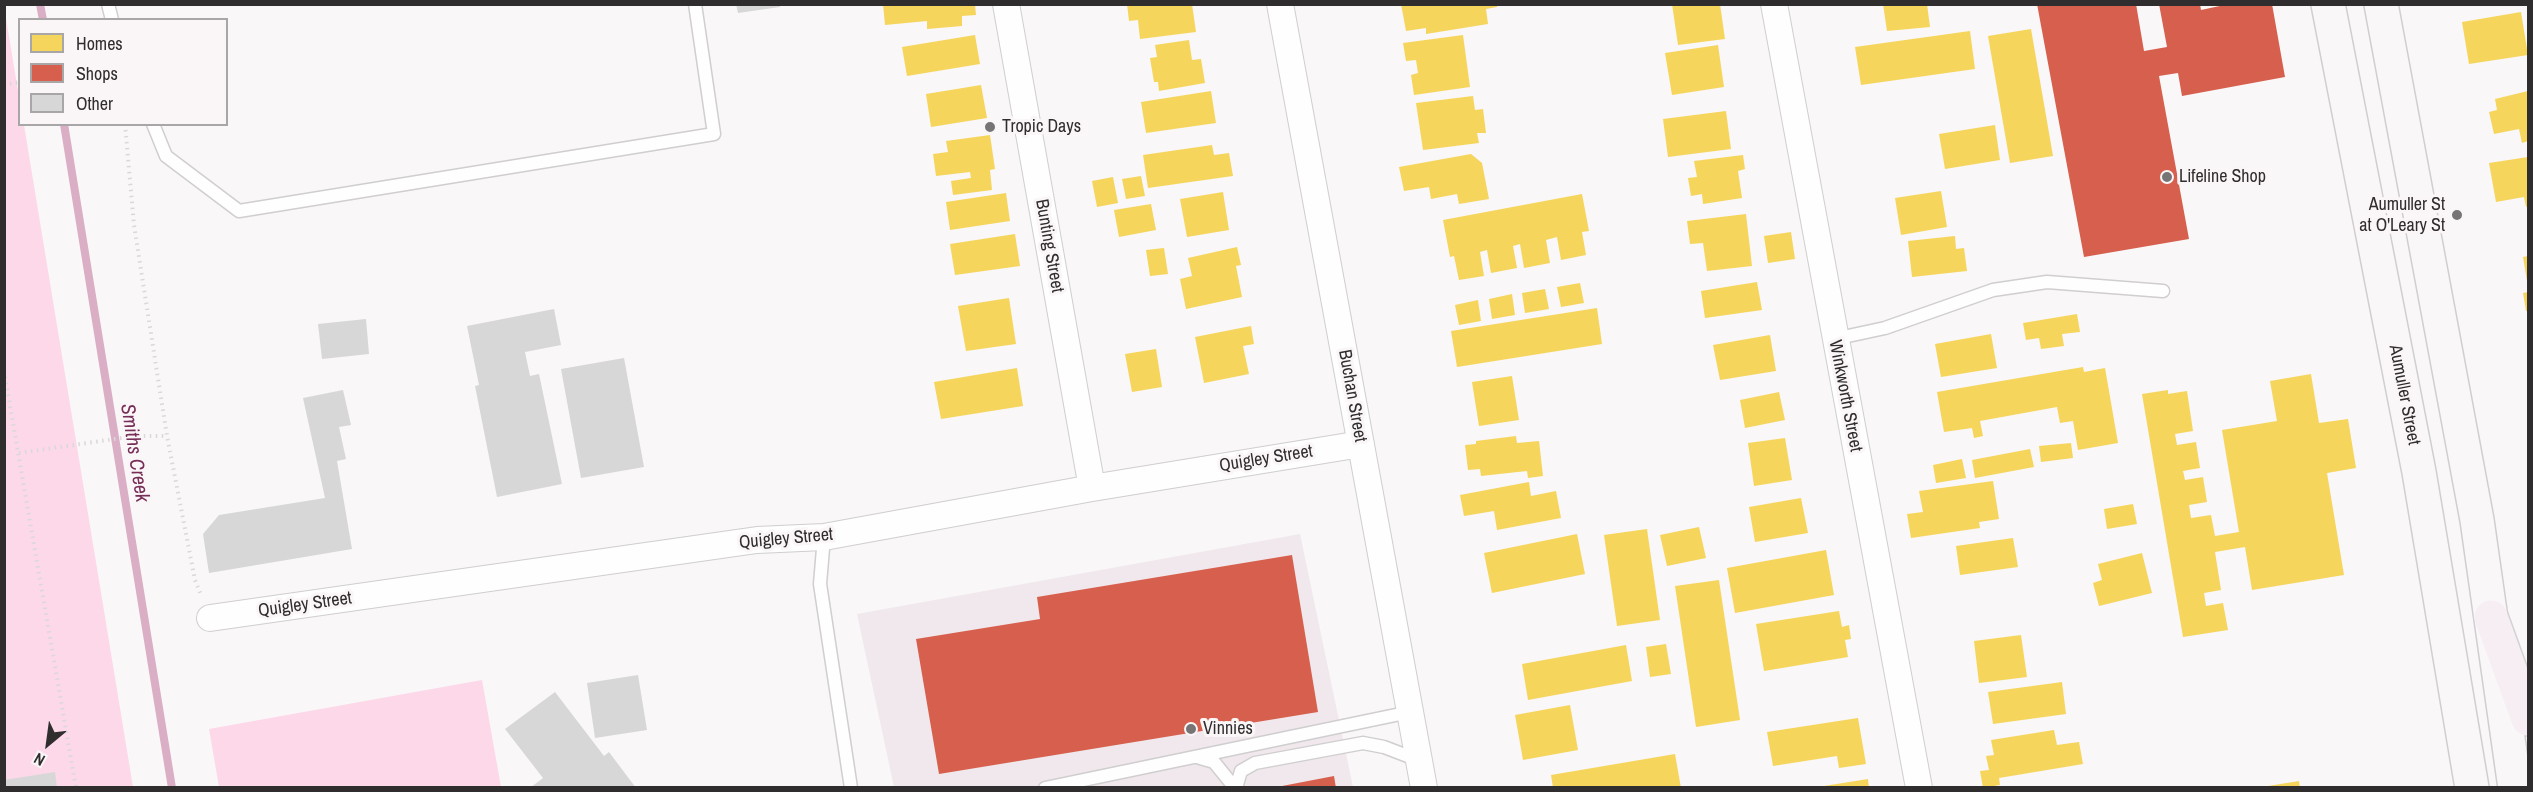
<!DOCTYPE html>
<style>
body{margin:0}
#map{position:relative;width:2533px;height:792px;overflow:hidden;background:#f9f7f8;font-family:"Archivo Narrow",sans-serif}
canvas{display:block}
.frame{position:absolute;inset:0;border:6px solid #2f2d2e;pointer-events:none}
.legend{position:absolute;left:18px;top:18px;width:210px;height:108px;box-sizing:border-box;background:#faf6f8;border:2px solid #a9a6a7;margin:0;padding:8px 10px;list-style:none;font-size:18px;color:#2f2d2e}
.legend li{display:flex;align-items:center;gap:12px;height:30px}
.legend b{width:30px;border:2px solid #a9a6a7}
.north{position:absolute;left:18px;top:714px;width:60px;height:60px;-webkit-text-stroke:4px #faf6f8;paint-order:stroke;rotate:209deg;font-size:16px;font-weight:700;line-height:24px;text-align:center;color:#2f2d2e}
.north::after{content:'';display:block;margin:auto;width:21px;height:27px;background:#2f2d2e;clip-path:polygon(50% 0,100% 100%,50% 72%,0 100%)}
</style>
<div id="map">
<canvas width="2533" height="792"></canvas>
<div class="frame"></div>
<ul class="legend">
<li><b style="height:16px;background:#f6d55c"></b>Homes</li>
<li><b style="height:16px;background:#d6604d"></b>Shops</li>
<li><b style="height:16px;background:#d7d7d7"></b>Other</li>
</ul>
<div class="north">N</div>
</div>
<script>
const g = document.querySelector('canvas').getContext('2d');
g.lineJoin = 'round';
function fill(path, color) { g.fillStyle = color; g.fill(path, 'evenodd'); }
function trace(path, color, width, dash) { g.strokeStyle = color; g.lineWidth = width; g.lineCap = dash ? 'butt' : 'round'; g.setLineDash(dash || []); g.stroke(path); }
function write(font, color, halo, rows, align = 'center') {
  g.font = font + ' "Archivo Narrow",sans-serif'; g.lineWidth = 6; g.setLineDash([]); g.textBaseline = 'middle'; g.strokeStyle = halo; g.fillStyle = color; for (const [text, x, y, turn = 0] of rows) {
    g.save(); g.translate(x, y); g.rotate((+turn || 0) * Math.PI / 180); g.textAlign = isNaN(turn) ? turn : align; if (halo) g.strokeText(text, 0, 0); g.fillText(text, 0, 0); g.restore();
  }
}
const built = new Path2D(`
 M1300 534 1353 787H894L857 614Z`);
const green = new Path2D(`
 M4 6 19 97 20 124 24 125 133 787H5Z
 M482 680 501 787H219L209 729Z`);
const homes = new Path2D(`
 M883 4H975L976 15 962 16V26L927 29V21L885 25Z
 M1127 4H1192L1196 32 1140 39 1138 20 1129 21Z
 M1401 4H1497V7L1486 9 1488 24 1426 34V28L1406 31Z
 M1672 4H1720L1725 39 1678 45Z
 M1883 4H1927L1930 27 1887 31Z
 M2521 12 2528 55 2469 64 2462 22Z
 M2031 29 2053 156 2010 163 1988 36Z
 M1970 31 1975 69 1861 85 1855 47Z
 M975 35 980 64 907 76 902 47Z
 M1463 35 1470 87 1414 95 1411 75 1418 73 1416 60 1406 61 1403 43Z
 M1189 40 1192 60 1201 59 1205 83 1159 91 1158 82H1154L1150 58 1157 57 1155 45Z
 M1718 45 1724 87 1672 95 1665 53Z
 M981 85 987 118 931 127 926 94Z
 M1211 91 1216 123 1146 133 1141 102Z
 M2528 91V141L2522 143 2519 129 2494 134 2489 112 2497 110 2495 99Z
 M1473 96 1475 110 1483 109 1486 133H1477L1479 143 1423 150 1416 103Z
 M1726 111 1731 149 1668 157 1663 119Z
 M1995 125 2000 160 1945 169 1939 134Z
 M990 135 995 169 990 170 992 190 953 195 951 181 971 178 970 172 936 176 933 154 948 152 946 141Z
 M1212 145 1214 155 1229 153 1233 176 1148 188 1143 155Z
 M1471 154 1482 163 1489 199 1459 204 1457 194 1431 199 1429 187 1404 191 1399 167Z
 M1743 155 1745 169 1738 171 1742 198 1703 204 1702 194 1691 196 1688 178 1697 177 1694 161Z
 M2528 157V206L2526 207 2524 197 2496 202 2489 163Z
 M1141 176 1145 196 1126 199 1122 179Z
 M1113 177 1118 203 1097 207 1092 181Z
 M1941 191 1947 227 1901 235 1895 198Z
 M1223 192 1229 230 1187 237 1180 199Z
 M1006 193 1010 221 950 230 946 202Z
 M1582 194 1589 231 1582 232 1586 255 1561 260 1557 237 1546 240 1550 263 1524 268 1520 244 1513 246 1517 268 1491 273 1487 250 1480 252 1484 276 1459 280 1454 256 1450 257 1443 220Z
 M1151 204 1156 230 1119 237 1114 210Z
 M1746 214 1752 266 1707 271 1703 243 1690 244 1687 221Z
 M1791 232 1795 259 1768 263 1764 236Z
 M1015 234 1020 266 955 275 950 244Z
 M1955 236 1956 249 1964 248 1967 271 1912 277 1908 241Z
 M1237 247 1241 265 1236 266 1242 297 1186 309 1180 279 1192 276 1188 258Z
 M1164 248 1168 274 1150 276 1146 250Z
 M2528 256V281H2527L2523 257Z
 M1757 282 1762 310 1705 318 1701 291Z
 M1580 283 1584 303 1561 307 1557 287Z
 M1545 289 1549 309 1525 313 1522 293Z
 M2528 292V311H2526L2523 293Z
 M1512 294 1515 315 1492 319 1489 299Z
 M1009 298 1016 344 966 351 958 306Z
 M1478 300 1481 321 1459 325 1455 305Z
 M1597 308 1602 344 1457 367 1451 331Z
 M2077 314 2080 332 2062 334 2064 346 2041 349 2039 338 2026 340 2023 323Z
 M1251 326 1254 344 1243 346 1249 374 1204 383 1195 337Z
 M1991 334 1997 368 1941 377 1935 344Z
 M1770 335 1776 371 1720 380 1713 345Z
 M1156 349 1162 387 1132 392 1125 354Z
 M2083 367 2084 372 2105 368 2118 443 2078 450 2073 421 2060 423 2057 407 1980 421 1983 436 1974 438 1972 428 1944 432 1937 392Z
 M1017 368 1023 406 941 419 934 382Z
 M2311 374 2319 423 2348 419 2356 468 2327 473 2344 575 2252 590 2245 547 2215 552 2221 590 2204 593 2206 606 2223 603 2228 630 2183 637 2142 394 2168 390V394L2187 391 2193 431 2175 434 2177 445 2196 442 2200 468 2183 471 2185 480 2203 477 2207 502 2189 505 2191 518 2211 515 2215 536 2239 532 2222 430 2277 421 2270 381Z
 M1512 376 1519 420 1479 426 1472 382Z
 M1779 392 1785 420 1745 428 1740 400Z
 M1516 436 1517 443 1539 441 1543 476 1528 478 1527 471 1481 476 1480 469 1468 470 1465 445 1476 444V441Z
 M1785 438 1792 480 1754 486 1748 443Z
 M2071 443 2073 458 2041 462 2039 446Z
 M2030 449 2034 467 1975 478 1972 460Z
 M1962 459 1966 478 1936 483 1933 465Z
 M1993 481 1999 519 1979 522 1980 528 1911 538 1907 514 1923 512 1919 491Z
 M1529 482 1531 496 1556 491 1561 518 1497 530 1494 511 1464 516 1460 495Z
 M1801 498 1808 533 1755 542 1749 507Z
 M2133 504 2137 524 2107 529 2104 509Z
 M1699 527 1706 558 1667 566 1660 535Z
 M1647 529 1660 620 1617 626 1604 535Z
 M1577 534 1585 574 1492 593 1484 553Z
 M2013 538 2018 567 1960 575 1956 546Z
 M1826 550 1834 595 1735 613 1727 568Z
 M2142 553 2152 593 2099 606 2093 583 2102 580 2098 564Z
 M1719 580 1740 720 1696 727 1675 586Z
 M1839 611 1842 627 1849 625 1851 639 1845 640 1848 657 1764 671 1756 624Z
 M2021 635 2027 677 1979 683 1974 641Z
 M1666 644 1671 674 1650 677 1646 647Z
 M1626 645 1632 681 1528 700 1522 664Z
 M2062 682 2066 714 1993 724 1988 692Z
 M1570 705 1578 750 1523 760 1515 715Z
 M1858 718 1866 764 1839 768 1837 756 1773 766 1767 732Z
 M2054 730 2057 745 2079 742 2083 764 1999 778 2000 785 1983 788 1980 771 1989 770 1986 756 1994 755 1991 740Z
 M1675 754 1681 788H1553L1551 775Z
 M1868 779 1869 788H1824V786Z
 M2299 781 2300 788H2268V786Z`);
const shops = new Path2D(`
 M2037 4H2136L2144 51 2167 47 2159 4H2200L2201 10 2229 4H2272L2285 77 2182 96 2178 73 2159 76 2189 239 2084 257Z
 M1292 555 1318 712 939 774 916 639 1040 619 1037 597Z
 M1334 776 1336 788H1282V786Z`);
const stream = new Path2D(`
 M40 4 43 20
 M64 124 172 788`);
const building = new Path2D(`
 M736 4H780V7L738 13Z
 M554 309 561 345 525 352 530 376 539 374 562 484 497 497 475 386 479 385 467 326Z
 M366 319 369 354 322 359 318 324Z
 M624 358 644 467 581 478 561 369Z
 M343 390 351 425 339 427 346 459 337 461 352 549 209 573 203 534 219 515 325 498 303 398Z
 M638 675 647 730 595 738 587 683Z
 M555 692 604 756 609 752 636 788H530L543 778 505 729Z
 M55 772 57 788H4V780Z`);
const path = new Path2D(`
 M4 85 20 82
 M125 124 134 225 167 436 195 580 201 595
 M4 371 76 788
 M19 453 135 436H167`);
const service = new Path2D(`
 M108 4 112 20
 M153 124 166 156 239 211 714 134 695 4
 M1834 339 1885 328 1993 290 2047 282 2163 291
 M824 537 820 584 851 788
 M1197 757 1214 762 1235 788
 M1045 788 1410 712
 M1236 788 1241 771 1255 763 1363 743 1384 747 1418 760`);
const minor = new Path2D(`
 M1006 4 1092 488
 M1280 4 1424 788
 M1774 4 1919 788
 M210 618 757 540 824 537 1092 488 1361 444`);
const secondary = new Path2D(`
 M2328 4 2419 472 2472 788
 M2381 4 2477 520 2515 788`);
const primary = new Path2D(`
 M2491 617 2528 719`);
const markers = [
 [990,127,6,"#767475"],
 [2167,177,6,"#767475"],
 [2457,215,6,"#767475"],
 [1191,729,6,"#767475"]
];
const poiNames = [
 ["Tropic Days",1002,127],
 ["Lifeline Shop",2179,177],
 ["Aumuller St",2445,205,"right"],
 ["at O'Leary St",2445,226,"right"],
 ["Vinnies",1203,729]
];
const streetNames = [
 ["Bunting Street",1049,246,80],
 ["Aumuller Street",2404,395,79],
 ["Buchan Street",1352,396,80],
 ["Winkworth Street",1845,396,79],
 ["Quigley Street",1266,459,-9],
 ["Quigley Street",786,539,-5],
 ["Quigley Street",305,605,-8]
];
const waterNames = [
 ["Smiths Creek",134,453,81]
];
fill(built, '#f0e8ec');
fill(green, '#fcd8e9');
fill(homes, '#f6d55c');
fill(shops, '#d6604d');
trace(stream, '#daaec4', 8);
fill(building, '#d7d7d7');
trace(service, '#d0cecf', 15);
trace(minor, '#d0cecf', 28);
trace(secondary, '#d0cecf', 36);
trace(primary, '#d3d2d3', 36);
trace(path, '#dad8d9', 4, [1.5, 4.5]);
trace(service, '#fefefe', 12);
trace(minor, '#fefefe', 26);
trace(secondary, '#faf7f9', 33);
trace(primary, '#f6eef3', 33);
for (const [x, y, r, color] of markers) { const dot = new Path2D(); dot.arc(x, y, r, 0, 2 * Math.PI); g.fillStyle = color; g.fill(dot); trace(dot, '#faf6f8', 2); }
write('18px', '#2f2d2e', '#faf6f8', poiNames, 'left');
write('18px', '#2f2d2e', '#faf6f8', streetNames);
write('italic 20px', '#762d56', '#faf6f8', waterNames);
</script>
